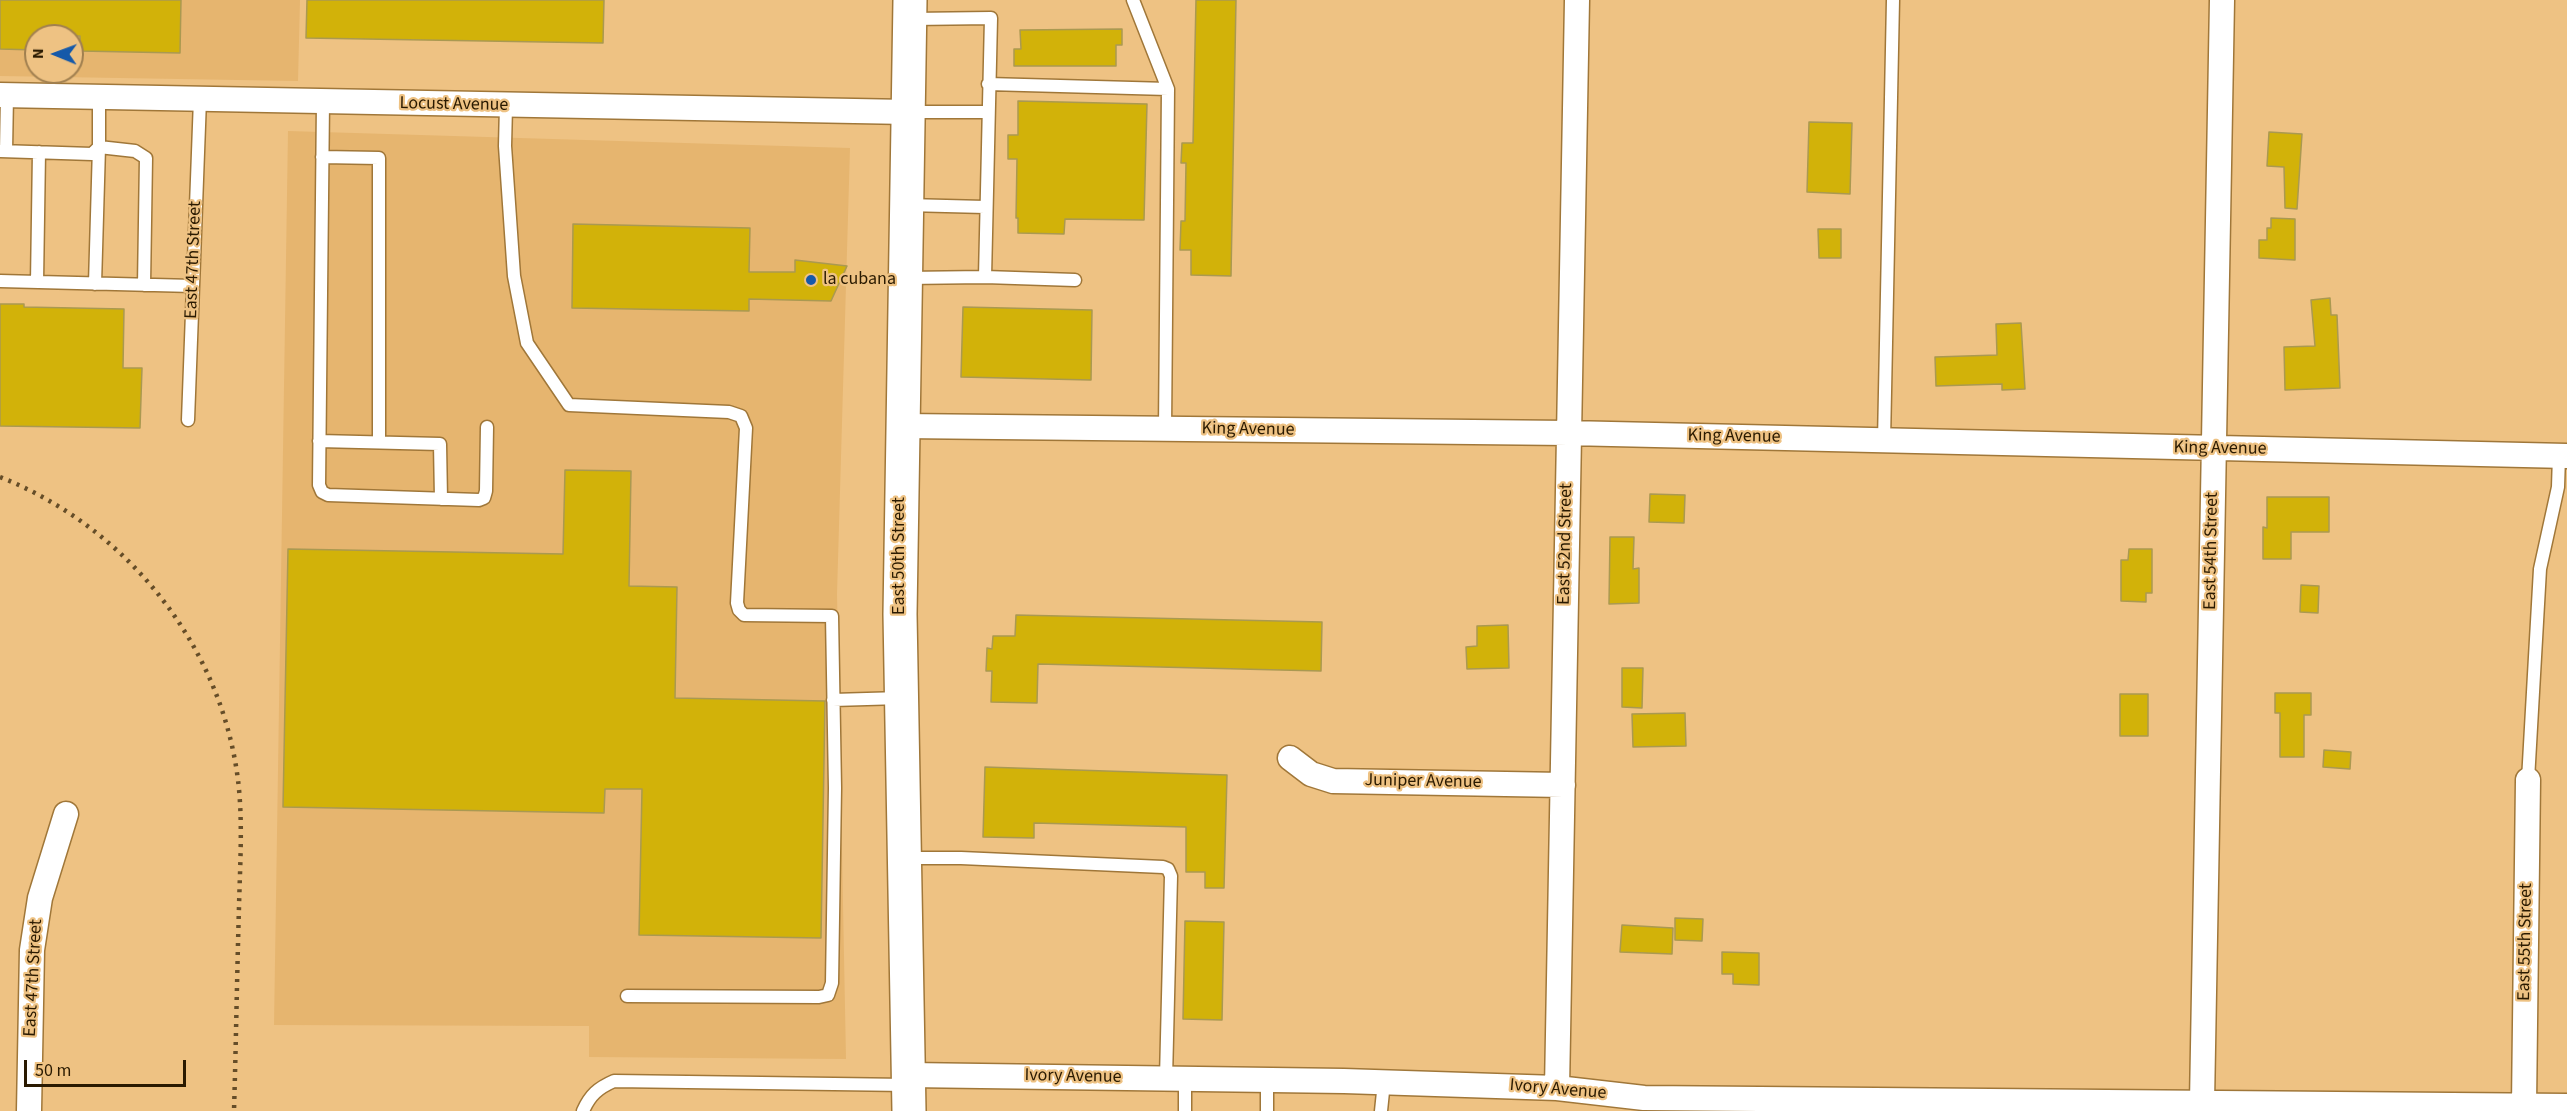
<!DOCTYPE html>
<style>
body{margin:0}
#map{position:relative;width:2567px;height:1111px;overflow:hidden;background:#eec283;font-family:"Source Sans 3",sans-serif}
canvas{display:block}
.north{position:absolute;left:24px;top:24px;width:60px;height:60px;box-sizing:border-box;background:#eec283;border:2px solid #a07f4f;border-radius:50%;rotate:271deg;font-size:16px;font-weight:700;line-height:24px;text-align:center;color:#2a1a01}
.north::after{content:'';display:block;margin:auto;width:21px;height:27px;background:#1559a9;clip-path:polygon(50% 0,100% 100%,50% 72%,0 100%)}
.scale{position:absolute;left:24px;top:1060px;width:162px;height:27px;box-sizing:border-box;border:3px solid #2a1a01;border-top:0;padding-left:8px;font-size:18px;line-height:21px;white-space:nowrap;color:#2a1a01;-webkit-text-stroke:4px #eec283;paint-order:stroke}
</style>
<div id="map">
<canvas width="2567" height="1111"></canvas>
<div class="north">N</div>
<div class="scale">50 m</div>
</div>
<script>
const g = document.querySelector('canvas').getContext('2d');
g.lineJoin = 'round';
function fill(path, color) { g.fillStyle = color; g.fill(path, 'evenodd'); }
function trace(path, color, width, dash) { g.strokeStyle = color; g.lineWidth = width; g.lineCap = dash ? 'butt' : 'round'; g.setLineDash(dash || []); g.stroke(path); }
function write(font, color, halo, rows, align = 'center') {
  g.font = font + ' "Source Sans 3",sans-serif'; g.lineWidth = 4.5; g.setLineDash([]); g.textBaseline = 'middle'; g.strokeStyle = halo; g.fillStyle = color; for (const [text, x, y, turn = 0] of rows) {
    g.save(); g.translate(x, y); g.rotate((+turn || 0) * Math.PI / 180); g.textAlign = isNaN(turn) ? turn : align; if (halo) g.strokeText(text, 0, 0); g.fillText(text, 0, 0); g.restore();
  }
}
const built = new Path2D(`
 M0 0H300L298 81 0 76ZM36 36H72V72H36Z
 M288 131 850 148 837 594 846 1059 589 1057V1026L274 1025Z`);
const building = new Path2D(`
 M0 0H181L180 53 80 51V36H36V50L0 49Z
 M307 0H604L603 43 306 38Z
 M1196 0H1236L1231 276 1191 275V250H1180L1181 221H1185L1186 163H1181L1182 143H1193Z
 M1122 29V45H1116V66H1014V49H1021L1020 30Z
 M1018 101 1147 104 1144 220 1065 219 1064 234 1018 233V218H1016L1017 159H1008V135H1018Z
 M1809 122 1852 123 1850 194 1807 192Z
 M2269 132 2302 134 2297 209 2285 208 2284 167 2267 166Z
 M2271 218 2295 219V260L2259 258V240H2267V228H2271Z
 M573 224 750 228 749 272H795V260L847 266 831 301 749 299V311L572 308Z
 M1818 229H1841V258H1819Z
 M2330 298 2331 315H2337L2340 388 2285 390 2284 347 2315 346 2311 300Z
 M0 304H24V307L124 309 123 368H142L140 428 0 426Z
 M963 307 1092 310 1091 380 961 377Z
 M2021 323 2025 389 2002 390V384L1936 386 1935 357 1997 355 1996 324Z
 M565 470 631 471 629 586 677 587 675 698 825 701 821 938 639 935 642 789H605L604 813 283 807 288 549 563 554Z
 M1650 494 1685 495 1684 523 1649 522Z
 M2267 497H2329V532H2291V559H2263V527L2267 528Z
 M1610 537H1634L1633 569 1639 568V603L1609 604Z
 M2129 549H2152V593H2146V602L2121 601V560H2128Z
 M2301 585 2319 586 2318 613 2300 612Z
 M1016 615 1322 622 1321 671 1038 664 1037 703 991 702 992 671H986L987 648 992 649 993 636H1015Z
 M1508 625 1509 668 1467 669 1466 647 1477 646V626Z
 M1622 668H1643L1642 708 1622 707Z
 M2275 693H2311V715H2304V757H2280V713H2275Z
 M2120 694H2148V736H2120Z
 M1685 713 1686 746 1633 747 1632 714Z
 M2324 750 2351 752 2350 769 2323 767Z
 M985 767 1227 775 1224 888H1205V872H1186V827L1034 823V838L983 837Z
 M1675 918 1703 919 1702 941 1675 940Z
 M1185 921 1224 922 1222 1020 1183 1019Z
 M1622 925 1673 928 1672 954 1620 952Z
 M1722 952 1759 953V985L1733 984V974H1722Z`);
const service = new Path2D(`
 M1133 0 1168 89
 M988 84 1168 89 1165 429
 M323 102 319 485 322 492 328 495 479 500 484 498 486 491 487 427
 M506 106 505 146 514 276 527 343 569 405 729 412 741 416 746 428 737 603 739 610 744 615 832 616 835 788 832 983 828 995 819 997 627 996
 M909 112H988
 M0 151 92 154 99 147V97
 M6 151 7 95
 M322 157 379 158V442
 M907 205 985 207
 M985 277 1075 280
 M906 278 985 277 991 18 912 19
 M0 281 193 286
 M37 282 39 152
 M95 284 99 147 135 151 146 158 144 285
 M188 420 200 99
 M319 441 440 444 441 499
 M1884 441 1893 0
 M833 700 901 698
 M2528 780 2540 569 2558 487 2559 456
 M906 858H961L1163 867 1168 869 1171 876 1166 1078
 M1185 1078V1111
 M583 1111C590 1095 598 1088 614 1081L907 1085
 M1267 1111V1079
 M1381 1111 1384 1082`);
const minor = new Path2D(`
 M0 95 908 112
 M902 426 1568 433 2567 456
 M1290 758 1311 774 1333 781 1563 785
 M909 1075 1344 1081 1557 1088 1644 1098 2567 1106
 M1557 1088 1577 0
 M2202 1102 2222 0
 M2524 1105 2528 780
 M29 1111 32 950 40 898 66 814`);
const secondary = new Path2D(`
 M909 1111 900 614 910 0`);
const rail = new Path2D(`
 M0 477C126 527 221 644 238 780 243 821 240 865 239 907 237 975 236 1043 234 1111`);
const markers = [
 [811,280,6,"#1559a9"]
];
const streetNames = [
 ["Locust Avenue",454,105,1],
 ["East 47th Street",194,260,-88],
 ["King Avenue",1248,430,1],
 ["King Avenue",1734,437,1],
 ["King Avenue",2220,449,1],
 ["East 52nd Street",1566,544,-89],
 ["East 54th Street",2212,551,-89],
 ["East 50th Street",900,556,-90],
 ["Juniper Avenue",1423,782,1],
 ["East 55th Street",2526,942,-89],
 ["East 47th Street",34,978,-87],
 ["Ivory Avenue",1073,1077,1],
 ["Ivory Avenue",1558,1090,5]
];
const poiNames = [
 ["la cubana",823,280]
];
fill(built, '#e6b56f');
fill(building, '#d2b209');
trace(building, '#aa9951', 1.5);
trace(service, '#a07739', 15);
trace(minor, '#a07739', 27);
trace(secondary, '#a07739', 36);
trace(service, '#fff', 12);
trace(minor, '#fff', 24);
trace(secondary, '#fff', 33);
trace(rail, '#654d28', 4.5, [3, 6]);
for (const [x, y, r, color] of markers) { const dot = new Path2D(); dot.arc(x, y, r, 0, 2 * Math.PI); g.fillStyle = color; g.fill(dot); trace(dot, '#eec283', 2); }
write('18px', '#2a1a01', '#eec283', streetNames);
write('18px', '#2a1a01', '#eec283', poiNames, 'left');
</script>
